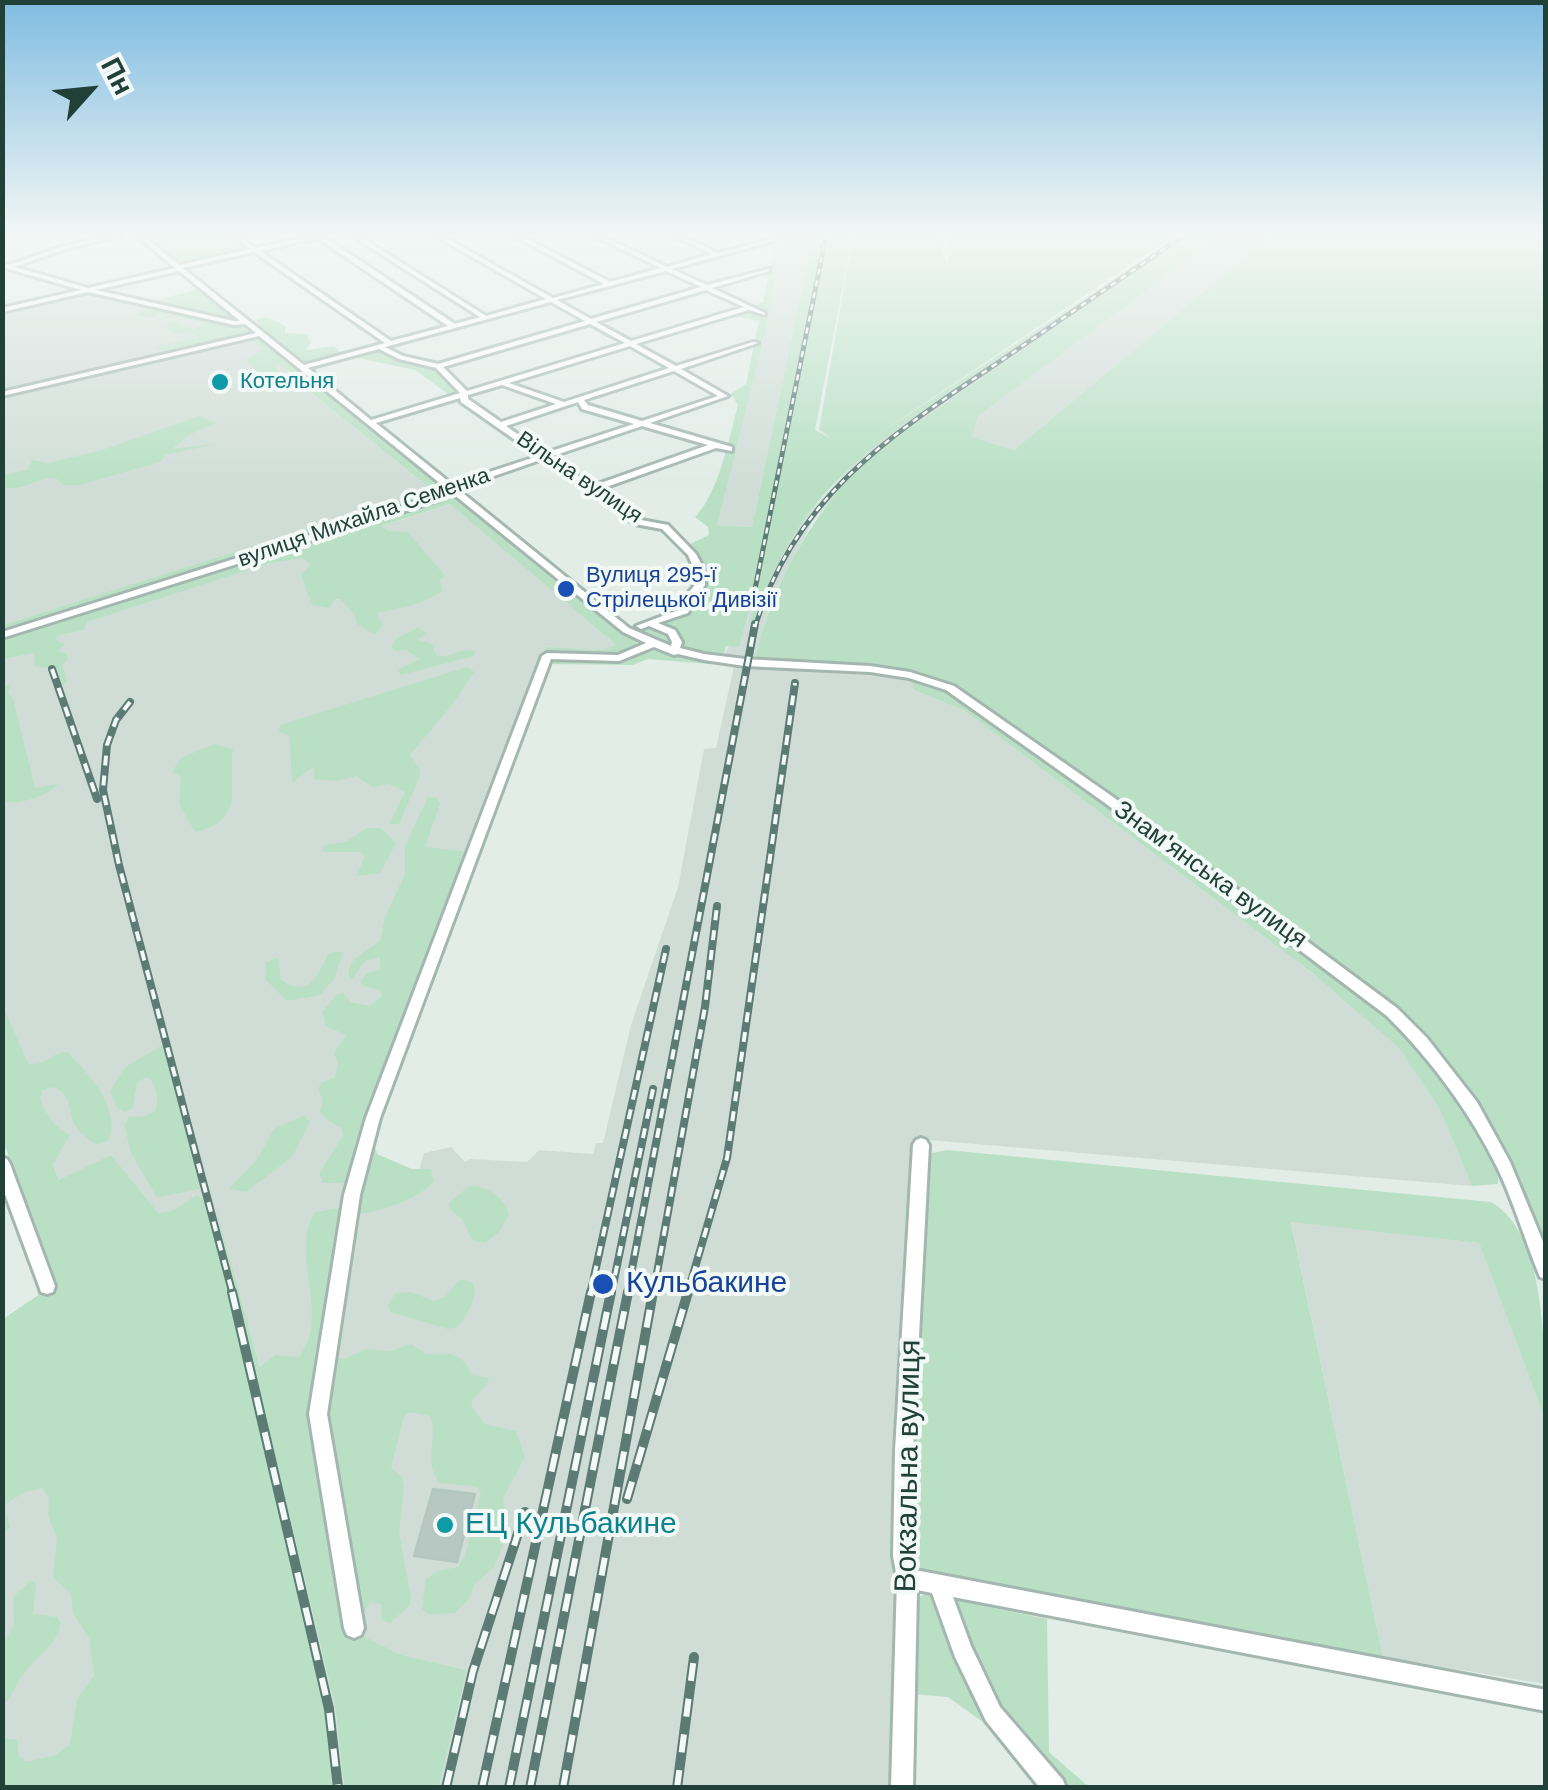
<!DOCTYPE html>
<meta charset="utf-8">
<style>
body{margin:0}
#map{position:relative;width:1548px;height:1790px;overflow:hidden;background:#e2ede8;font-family:Arial,sans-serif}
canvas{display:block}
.frame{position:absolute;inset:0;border:5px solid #204038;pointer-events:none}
.north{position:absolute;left:40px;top:40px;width:100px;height:100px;-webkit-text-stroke:8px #f3f9f6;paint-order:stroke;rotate:63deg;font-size:28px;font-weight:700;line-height:40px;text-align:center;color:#204038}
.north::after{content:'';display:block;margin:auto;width:35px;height:45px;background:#204038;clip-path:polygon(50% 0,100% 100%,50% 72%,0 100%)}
</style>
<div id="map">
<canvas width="1548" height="1790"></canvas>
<div class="frame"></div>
<div class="north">Пн</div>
</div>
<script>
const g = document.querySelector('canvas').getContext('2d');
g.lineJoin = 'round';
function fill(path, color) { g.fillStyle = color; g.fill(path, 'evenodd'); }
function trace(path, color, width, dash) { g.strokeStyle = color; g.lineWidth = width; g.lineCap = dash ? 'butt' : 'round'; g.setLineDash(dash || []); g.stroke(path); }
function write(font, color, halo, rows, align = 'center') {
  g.font = font + ' Arial,sans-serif'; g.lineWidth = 8; g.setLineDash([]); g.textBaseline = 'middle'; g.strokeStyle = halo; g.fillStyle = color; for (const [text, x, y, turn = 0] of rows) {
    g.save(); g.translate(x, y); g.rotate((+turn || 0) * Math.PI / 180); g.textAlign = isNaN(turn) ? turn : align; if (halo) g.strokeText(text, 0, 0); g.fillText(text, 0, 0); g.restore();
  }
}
const built = new Path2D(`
 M782 236H816L811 245 752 527 716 525 767 325Z
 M824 236 751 624 777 561 801 522 865 451 1124 273 1179 236H1186L872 454 812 522 771 601 755 659 723 657 749 609Z
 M1220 236H1271L1014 450 972 437 977 416Z
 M84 293 234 330 241 337 3 391 2 312Z
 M252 339 294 374 290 376 433 491 3 625 2 399Z
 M451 504 617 646 602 650 546 648 367 1118 317 1362 266 1386 224 1243 335 1706 344 1787H333L325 1712 265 1453 153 1232 60 1182 3 1034V649Z
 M734 666 911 678 914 690 965 711 1311 972 1398 1046 1439 1108 1472 1186 916 1139 899 1451 894 1787H439L467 1670 402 1655 364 1637 322 1413 357 1195 411 1197 424 1153 451 1147 465 1162 470 1159 527 1162 539 1150 593 1154 596 1143H603L631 1025 678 887 704 749 716 748Z
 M1291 1221 1479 1243 1545 1419V1684L1383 1657Z
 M2 1366 114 1673 128 1726 22 1788 2 1787Z`);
const green = new Path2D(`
 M146 236H233L250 249 181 264 155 244 157 241Z
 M776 236H782L767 325 717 525 752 527 811 245 816 236H824L749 609 739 647 726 646 723 657 687 652 638 630 681 617 702 585 686 546 709 535 708 527 695 517C718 494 729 439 738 405L733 397H726L746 384 759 321 730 315 763 302 768 277 759 273 768 272 775 252 770 243Z
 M827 236H850L851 243 815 430 831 438 819 430 853 236H944L942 251 948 265 946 236H1173L876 436 1179 236C1111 282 1044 329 977 374 868 448 796 492 753 625L750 624Z
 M1186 236H1220L978 416 972 437 1014 450 1271 236H1545V1248L1512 1166 1478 1106 1427 1039 1397 1010 1114 799 953 686 894 669 755 659C774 577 813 514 872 454Z
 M200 289 241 321 152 301Z
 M84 291 244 324 253 333 139 361 168 351 154 347 200 337 187 332 174 334 165 323 181 320 178 324 195 329 207 324 174 316 157 321 164 315 158 313 152 318 136 315 148 309 84 293 3 312Z
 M267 317 285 326V333L307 334 311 342 306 350 334 346 341 354 302 364 260 327 256 319Z
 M257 337 444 490 431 497 3 632V625L432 490 289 375 293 373 275 363 278 372 262 374 246 360 263 349 252 340 28 391Z
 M379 349 436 367 461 392 452 397 415 370 349 356Z
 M199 416 215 423 189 435 172 449 220 443 165 455 160 462 79 485H63L58 479C38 474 25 493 3 487V475L27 470 32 460 48 463 102 450Z
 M454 497 637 641 636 649 619 656 544 652 546 647 601 650 616 645 450 504 382 526 387 531 408 532 445 576 439 581 443 591C421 605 401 608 376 613L383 625 375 635 357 624 354 614 340 599H335L329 608 312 605 301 575 311 564 302 558 270 563 87 622 84 630 59 635 56 640 64 644 58 651 67 654 68 659 62 665 67 681 63 685 59 686 53 668 35 667 34 653 3 659V637Z
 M419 627 426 633 418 640 432 644 436 655C451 660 461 645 475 652L474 656 401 675 398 670 419 659 406 650 394 651 391 646 397 638Z
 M657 650 734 666 648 659 632 665 548 664 558 658 625 659Z
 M467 667 474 672 454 702 410 755 420 771 419 778 399 824H389L405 792 389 784 372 787 357 776 337 781 314 779 313 767 292 783 289 735 279 732 280 725Z
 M911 678 947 690 988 716 1387 1015C1415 1042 1504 1146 1498 1184L1472 1186 1439 1108 1398 1047 1311 972 965 711 914 690Z
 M3 685H10L8 693 13 698 35 788 58 784C49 796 17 806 3 801Z
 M214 744 233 749C227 788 248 819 195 832L179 804 181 777 172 772 181 758Z
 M428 797H436L440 804 425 847 470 852 376 1107 373 1141 377 1154 412 1169H431L434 1181C424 1196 380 1213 362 1213L357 1218 333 1351 336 1357 344 1359 366 1349 390 1351 411 1344 426 1354C450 1355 460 1349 472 1375L489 1378C487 1391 474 1392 471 1406L485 1424 516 1431 525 1457 503 1498 506 1516 502 1548 494 1567 475 1584 469 1599 455 1613 430 1615 422 1609 426 1579 437 1571 458 1567 465 1556 481 1492 477 1487 440 1483C422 1463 439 1439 430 1416L410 1412 404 1416 391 1468 402 1477 404 1486 399 1532 411 1597 410 1605 390 1623 382 1620 381 1604 370 1602 361 1616 365 1637 402 1655 467 1670 439 1787H344L335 1706 214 1202 260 1367 275 1355 299 1357C332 1316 288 1254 315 1212L340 1208 346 1187 342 1183H323L319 1173 343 1136 341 1128C303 1106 331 1113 318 1089L322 1082 334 1078 338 1065 334 1053 346 1035 326 1026 322 1012 337 994 343 993 350 1002 370 1006 382 996 380 990 363 986 361 981 366 973 380 970V957L365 961 353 978H349C346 955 369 953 381 939L384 920 405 874V846Z
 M367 828H381L396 843 380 873 357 876 365 856 361 852H321L324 845 346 842Z
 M336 951 343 953 334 979 320 995 287 1001 265 979 266 962 278 957 281 980C308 998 318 976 328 954Z
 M2 1004 28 1063C44 1068 52 1051 68 1052 88 1075 121 1105 109 1140L96 1145C89 1139 76 1131 73 1121 68 1107 71 1095 54 1087L42 1090 40 1099C47 1116 54 1127 70 1135L53 1164 59 1180 111 1155 158 1213 173 1211 197 1195 206 1202 243 1349 241 1355 248 1369 325 1712 333 1787H3V1738L17 1740 19 1756 26 1762 56 1755 70 1744 77 1699 94 1676 89 1638 73 1613 71 1594 53 1577 57 1538 48 1516 49 1498 42 1488 25 1492 4 1505 10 1527 3 1535V1319L56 1283 3 1141Z
 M161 1046H167L170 1053 204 1180 199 1189 160 1197 156 1196 131 1153 124 1124 130 1116 143 1117 155 1111C160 1100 156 1084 148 1077L137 1082 133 1108 125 1112 117 1108 110 1091 125 1067Z
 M304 1115 310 1122 292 1157 246 1192 229 1189 256 1161 274 1129Z
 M947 1150 1491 1202C1548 1234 1545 1356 1545 1419L1479 1243 1291 1222 1383 1657 923 1570 914 1563 910 1549 909 1451 928 1154Z
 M469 1186C486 1185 505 1197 509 1214L500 1231 485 1243 472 1240 462 1219 450 1210 449 1203Z
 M464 1279 473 1283C479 1299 467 1314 458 1327L448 1329 390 1312 388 1304 396 1293 411 1292 434 1301 446 1296 458 1281Z
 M31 1580 36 1585 33 1614 57 1617 61 1623C56 1647 40 1653 26 1671 17 1682 13 1695 3 1706V1643L14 1625 13 1597Z
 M926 1594 1047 1619 1049 1752 1089 1787H1048L1004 1737 948 1697 911 1694 913 1600Z`);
const building = new Path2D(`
 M433 1489 475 1494 457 1562 414 1556Z`);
const minor = new Path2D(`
 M109 236H121L65 249 15 267 88 288 175 268 137 236H144L179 265 250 249 232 236H239L256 248 311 236H323L455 324 480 317 352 236H359L486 316 546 299 435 236H443L553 298 604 284 514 236H522L610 282 661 268 594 236H602L667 267 712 254 674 236H682L718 253 773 239V241L672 269 707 285 769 269V271L712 288 765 313V315L749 310 636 344 676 366 753 342 758 343 681 369 728 396 650 423 732 447V451L716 448 598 490 641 520 668 525 696 554 704 569 705 585 694 599 688 613 658 623 675 630 682 642 680 648 704 654 745 659 870 666 910 672 954 686 1113 797 1397 1008 1427 1038 1477 1102 1510 1162 1546 1249V1279L1540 1277C1525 1241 1514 1202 1497 1167 1469 1111 1432 1061 1387 1016L1105 803 946 690 909 678 870 672 745 666 704 660 678 654 674 655 654 647 619 661 551 659 380 1118 360 1195 327 1414 364 1628 361 1635 354 1638 347 1635 344 1628 309 1414 344 1195 366 1118 542 656 547 653 618 655 646 643 623 632 452 493 437 501 2 638V632L431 497 447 489 259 336 2 396V392L256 333 245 324 234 325 88 292 2 312V308L81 290 2 267V263L9 265 61 247ZM317 238 448 326 391 341 260 251ZM254 252 385 343 304 365 183 268ZM179 271 240 321H234L96 290ZM666 271 701 287 591 319 557 300ZM706 290 744 307 631 341 596 322ZM551 302 585 321 438 364 403 356 385 347ZM590 324 625 343 467 391 443 367ZM630 346 669 368 564 402 509 383ZM379 349 399 359 436 368 460 393 371 420 308 368ZM674 371 718 396 642 421 588 405 584 400ZM502 385 556 404 501 422 468 399V395ZM460 398 461 402 538 456 468 479 454 486 376 423ZM578 402 582 409 634 424 545 453 506 426ZM642 426 708 445 592 486 550 457ZM543 459 635 524 662 529 688 555 694 569 695 585 684 598 681 609 636 626 641 629 649 626 668 634 672 642 671 646 629 628 459 490 474 483Z
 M921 1138 926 1140 929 1145 913 1451V1556L915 1570 1546 1690V1711L953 1597 971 1646 1000 1707 1063 1780 1066 1788H1040L986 1721 955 1657 932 1593 917 1590 913 1788H891L897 1578 893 1556 895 1451 913 1145 916 1140Z
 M2 1157 7 1159 10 1164 55 1286 53 1292 47 1294 41 1292 39 1286 2 1186Z`);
const railFar2 = new Path2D(`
 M752 604 826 236
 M755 627C795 496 892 434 999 362 1060 320 1122 278 1183 236`);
const railFar1 = new Path2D(`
 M52 669 97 799
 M130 702 116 720 107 745 103 790 119 865 233 1295
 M590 1295 666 949
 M611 1295 653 1089
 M627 1295 755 624
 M653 1295 705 1007 717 906
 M687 1295 727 1158 795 683`);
const rail = new Path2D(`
 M232 1292 329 1709 338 1788
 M627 1499 688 1292
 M446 1788 473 1671 525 1512
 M482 1788 591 1292
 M509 1788 611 1292
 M530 1788 628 1292
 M563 1788 653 1292
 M677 1788 694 1657`);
const markers = [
 [220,382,10,"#0f9aa8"],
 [566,589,10,"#1a4fb4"],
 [603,1284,12,"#1a4fb4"],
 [445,1525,10,"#0f9aa8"]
];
const farCulturenames = [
 ["Котельня",240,382]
];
const farStreetnames = [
 ["Вільна вулиця",579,478,34],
 ["вулиця Михайла Семенка",364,518,-19]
];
const farTransitnames = [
 ["Вулиця 295-ї",586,576],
 ["Стрілецької Дивізії",586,601]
];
const streetNames = [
 ["Знам'янська вулиця",1210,875,36]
];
const nearTransitnames = [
 ["Кульбакине",626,1284]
];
const nearStreetnames = [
 ["Вокзальна вулиця",909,1466,-89]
];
const nearCulturenames = [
 ["ЕЦ Кульбакине",465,1525]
];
fill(built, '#d0ddd7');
fill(green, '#b9e0c5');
fill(building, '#b7c8c2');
trace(building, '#b3c7c0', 2.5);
trace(minor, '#a4b6b0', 6);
fill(minor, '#fff');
trace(railFar2, '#5b7b74', 5);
trace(railFar1, '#5b7b74', 8);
trace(rail, '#5b7b74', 10);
trace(railFar2, '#f3f9f6', 2.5, [6]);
trace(railFar1, '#f3f9f6', 4, [10]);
trace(rail, '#f3f9f6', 6, [18]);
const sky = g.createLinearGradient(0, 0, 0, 487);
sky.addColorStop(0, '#80bce1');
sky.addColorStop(0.48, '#f2f7f5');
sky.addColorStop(1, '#f2f7f500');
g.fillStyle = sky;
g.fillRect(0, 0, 1548, 487);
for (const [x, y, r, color] of markers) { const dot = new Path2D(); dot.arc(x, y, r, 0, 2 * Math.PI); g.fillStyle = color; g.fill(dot); trace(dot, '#f3f9f6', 4); }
write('22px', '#0d838f', '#f3f9f6', farCulturenames, 'left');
write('22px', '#204038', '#f3f9f6', farStreetnames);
write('22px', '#164399', '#f3f9f6', farTransitnames, 'left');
write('25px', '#204038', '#f3f9f6', streetNames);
write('30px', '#164399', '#f3f9f6', nearTransitnames, 'left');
write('30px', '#204038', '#f3f9f6', nearStreetnames);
write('30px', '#0d838f', '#f3f9f6', nearCulturenames, 'left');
</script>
